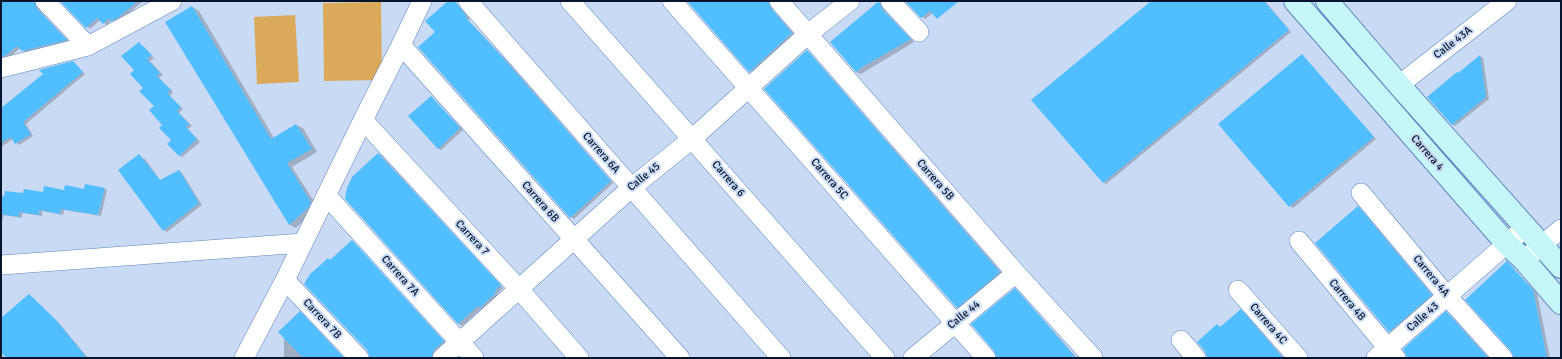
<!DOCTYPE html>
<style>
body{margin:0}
#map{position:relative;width:1562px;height:359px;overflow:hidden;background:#c8daf4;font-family:Signika,sans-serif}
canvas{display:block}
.frame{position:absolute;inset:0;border:2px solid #06152d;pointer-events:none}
</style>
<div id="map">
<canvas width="1562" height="359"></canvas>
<div class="frame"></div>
</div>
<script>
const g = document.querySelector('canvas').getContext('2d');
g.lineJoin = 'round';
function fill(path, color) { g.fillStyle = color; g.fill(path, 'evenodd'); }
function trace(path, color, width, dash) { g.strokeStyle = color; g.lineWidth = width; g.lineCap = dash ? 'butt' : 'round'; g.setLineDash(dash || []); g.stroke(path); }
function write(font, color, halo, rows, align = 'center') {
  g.font = font + ' Signika,sans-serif'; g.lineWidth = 4; g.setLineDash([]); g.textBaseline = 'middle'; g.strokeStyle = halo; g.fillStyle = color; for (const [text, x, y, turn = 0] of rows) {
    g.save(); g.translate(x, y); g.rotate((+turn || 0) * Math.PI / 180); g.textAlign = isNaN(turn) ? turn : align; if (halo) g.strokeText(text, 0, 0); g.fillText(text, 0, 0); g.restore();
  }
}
const green = new Path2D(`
 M381 2 382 80 324 81 323 3Z
 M295 15 299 82 257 84 254 17Z`);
const shadow = new Path2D(`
 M1 1H38V7L41 12 69 42 26 53 20 48 10 57 1 59Z
 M62 1H140L142 2 123 18 115 23 112 20 107 25 100 20 90 29Z
 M449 1H455L470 19 468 20 508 62 613 183 574 219 571 217 419 47 436 32Z
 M688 1H769L774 11 795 35 753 73 750 71Z
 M906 1H923L933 13 925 19Z
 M1153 1H1265L1291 32 1106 184 1103 182Z
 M879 3 883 5 886 12 914 42 861 74 856 72 831 42Z
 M192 7 199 11 274 138 296 125 303 128 317 152 292 167 317 206 314 211 296 228 290 225 166 22Z
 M139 43 154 58 150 61 163 75 159 78 173 92 170 96 183 109 179 113 192 126 188 129 200 142 182 157 179 155 136 70Z
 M807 51 810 53 1003 274 960 309 957 307Z
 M1302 56 1376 139 1293 208 1290 206 1219 124Z
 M1480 56 1483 58 1489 99 1455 126 1452 124 1458 74Z
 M73 62 85 74 26 124 33 136 19 145 13 139 1 147V113Z
 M431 97 463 130 441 150 438 148Z
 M378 154 382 156 503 288 497 294 498 296 484 309 482 308 462 326 459 324 346 199 347 188 354 175Z
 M141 157 145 159 161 181 179 171 182 173 202 205 167 232 164 230Z
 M104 189 107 190 101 216 64 210 63 215 42 211V216L22 213V218L4 215 2 221H1V197Z
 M1358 208 1361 209 1434 297 1392 333 1390 331Z
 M352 241 447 344 435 358H371L330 260Z
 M1507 263 1537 293 1550 358H1515Z
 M1015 289 1018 291 1077 358H997Z
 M32 297 59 323 88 358H7L1 350V320Z
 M1244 312 1284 358H1208L1221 327Z
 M1446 313 1450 315 1489 358H1408Z
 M303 314 344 358H284V335Z`);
const building = new Path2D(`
 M1 1H34L37 9 67 40 22 51 17 46 6 55 1 57Z
 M60 1H138L119 17 111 21 109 18 103 24 97 18 86 28Z
 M448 1H454L458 5 467 17 466 18 504 59 611 181 570 218 418 47 435 32 425 21Z
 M687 1H768L771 8 792 33 749 72Z
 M879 1 882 9 911 39 864 66 856 72 830 42Z
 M905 1H959L937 19 930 11 921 18Z
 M1151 1H1264L1289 30 1103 183 1031 100Z
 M192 6 271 139 296 124 312 149 287 163 311 202 308 208 289 225 165 22Z
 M139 42 152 55 147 59 160 73 157 76 171 90 167 93 181 107 177 111 189 124 186 127 197 139 179 156 167 144 171 140 159 128 162 125 149 110 154 106 139 91 143 88 130 74 134 70 121 56Z
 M807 50 1000 272 957 308 764 89Z
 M1302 54 1374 137 1289 207 1218 124Z
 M1480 55 1486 97 1452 125 1427 97 1457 72 1458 73Z
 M73 61 83 72 23 122 31 134 15 144 11 137 1 143V108L43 74 39 70Z
 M431 96 460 128 438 149 408 116Z
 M378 153 501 285 494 292 496 293 489 299 480 308 478 306 458 324 345 199 347 188 352 177Z
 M139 154 160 180 179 170 199 203 163 231 118 170Z
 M85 184 105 188 98 215 61 209 60 214 39 210V215L19 212V217L1 214V196H4L5 191 23 193 24 189 43 192 44 186 64 190 65 185 84 189Z
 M1358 206 1432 295 1389 332 1315 243Z
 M352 240 444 341 434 350 431 358H370L367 350 304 284 310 274 317 268 328 258 330 260Z
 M1507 261 1533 290 1547 358H1514L1511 351 1465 300Z
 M1015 288 1045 322 1076 358H997L994 351 971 324Z
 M29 294 56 320 87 358H6L1 352V318Z
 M1241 309 1283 358H1207L1205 351 1197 342 1217 324 1220 327Z
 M300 311 344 358H303L278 332Z
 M1446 311 1488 358H1407L1403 349Z`);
const street = new Path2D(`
 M45 1 88 46
 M468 1 781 358
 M570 1 885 358
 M672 1 986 358
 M779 1 1016 273 1093 358
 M890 1 919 32
 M401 45 680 358
 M1 68 88 46 172 1
 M1399 85 1507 1
 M363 120 519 289 579 358
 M1361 193 1447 296 1503 358
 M326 195 474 358
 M1299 241 1396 358
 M1530 255 1561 229
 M1 265 303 243
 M285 280 359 358
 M1238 290 1298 358
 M1181 340 1196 358
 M244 358 285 280 363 120 401 45 422 1
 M442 358 631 188 692 139 808 34 850 1
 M913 358 1016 273
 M1376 358 1525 228`);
const secondary = new Path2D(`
 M1295 1 1507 244 1524 260 1561 303
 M1327 1 1399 85 1561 267`);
const streetNames = [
 ["Calle 43A",1453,43,-38],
 ["Carrera 6A",601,153,49],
 ["Carrera 4",1427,153,49],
 ["Calle 45",644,177,-39],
 ["Carrera 6",728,179,49],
 ["Carrera 5C",829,179,49],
 ["Carrera 5B",935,180,49],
 ["Carrera 6B",540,202,49],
 ["Carrera 7",472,238,47],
 ["Carrera 7A",400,276,48],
 ["Carrera 4A",1431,276,50],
 ["Carrera 4B",1347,300,50],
 ["Calle 44",964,315,-39],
 ["Calle 43",1423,317,-41],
 ["Carrera 7B",322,319,47],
 ["Carrera 4C",1268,324,49]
];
fill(green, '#daa959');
fill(shadow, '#0003');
fill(building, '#51bfff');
trace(street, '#5d86c3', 20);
trace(secondary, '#5d86c3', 24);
trace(street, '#fff', 19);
trace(secondary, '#c6f7f8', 22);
write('11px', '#06152d', '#c8daf4', streetNames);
</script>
